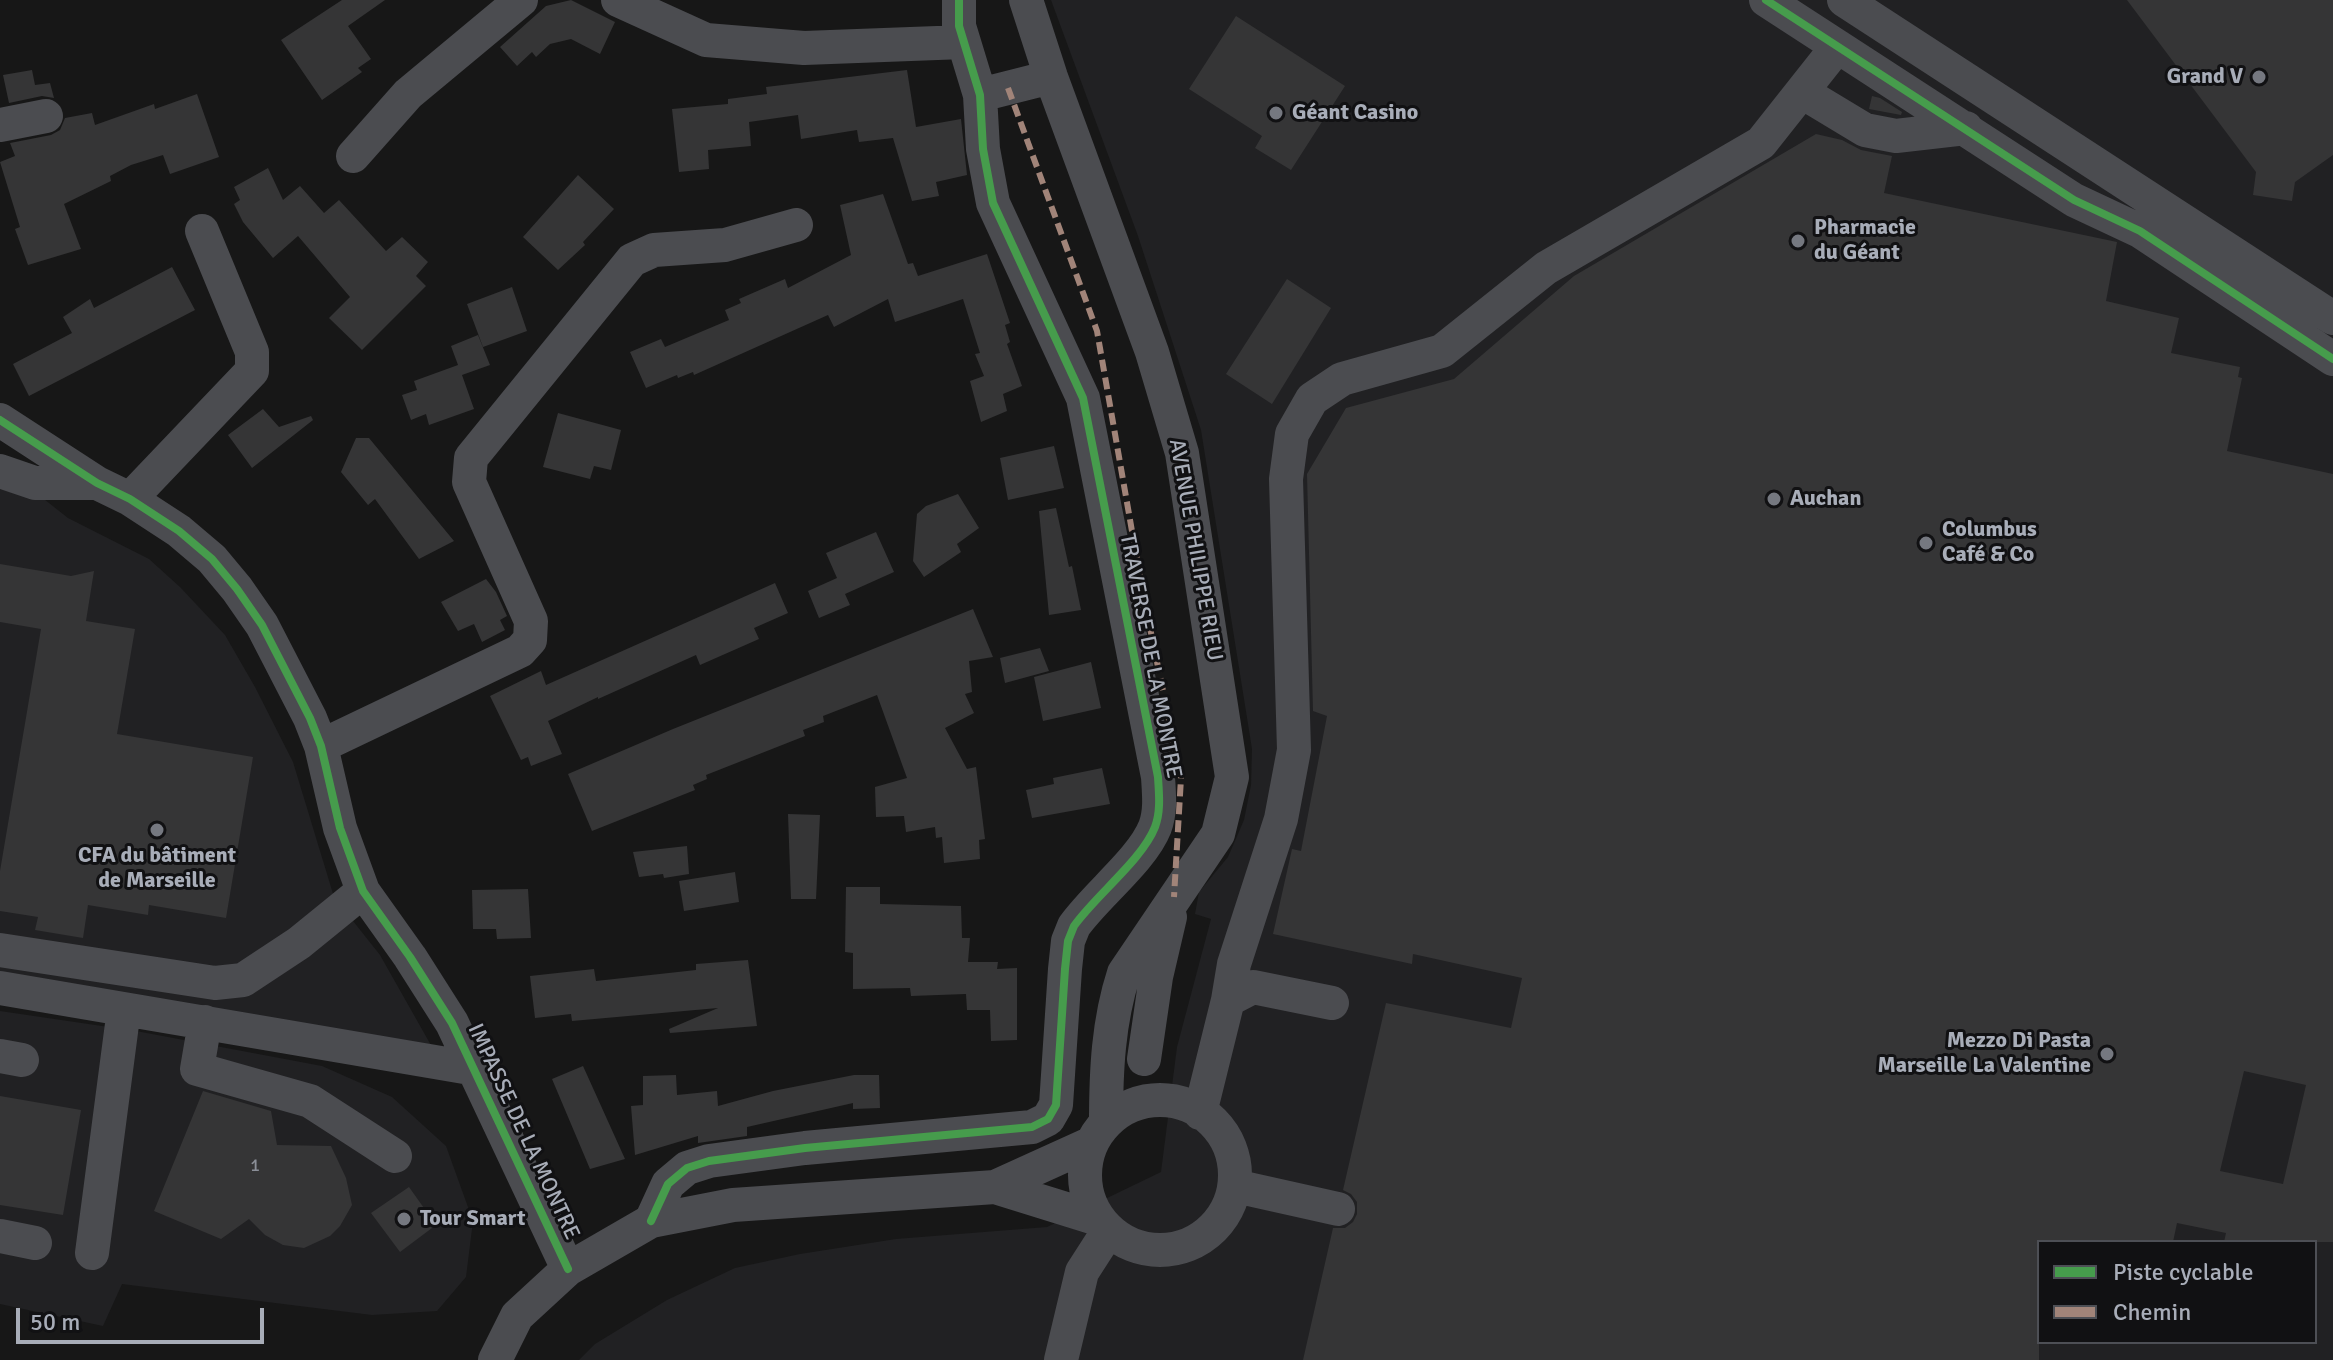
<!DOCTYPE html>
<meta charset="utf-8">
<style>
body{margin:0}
#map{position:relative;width:2333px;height:1360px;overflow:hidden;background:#171717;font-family:Signika,sans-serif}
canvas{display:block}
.legend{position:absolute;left:2037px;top:1240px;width:280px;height:104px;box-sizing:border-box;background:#111113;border:2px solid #4d4f55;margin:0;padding:10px 14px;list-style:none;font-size:24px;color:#a8adb8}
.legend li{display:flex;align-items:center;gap:16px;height:40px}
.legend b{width:40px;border:2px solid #4d4f55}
.scale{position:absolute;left:16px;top:1308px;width:248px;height:36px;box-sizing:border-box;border:4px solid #a8adb8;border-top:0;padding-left:10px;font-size:24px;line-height:28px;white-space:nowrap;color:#a8adb8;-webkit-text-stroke:6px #111113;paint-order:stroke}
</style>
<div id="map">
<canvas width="2333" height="1360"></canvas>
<ul class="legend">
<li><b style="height:10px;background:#469c4c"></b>Piste cyclable</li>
<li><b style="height:10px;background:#a18479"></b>Chemin</li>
</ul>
<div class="scale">50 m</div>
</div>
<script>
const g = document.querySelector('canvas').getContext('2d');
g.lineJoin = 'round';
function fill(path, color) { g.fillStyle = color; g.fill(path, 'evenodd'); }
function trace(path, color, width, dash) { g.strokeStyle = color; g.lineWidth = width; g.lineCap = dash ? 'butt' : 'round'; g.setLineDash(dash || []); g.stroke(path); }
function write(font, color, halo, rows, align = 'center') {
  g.font = font + ' Signika,sans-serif'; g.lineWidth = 6; g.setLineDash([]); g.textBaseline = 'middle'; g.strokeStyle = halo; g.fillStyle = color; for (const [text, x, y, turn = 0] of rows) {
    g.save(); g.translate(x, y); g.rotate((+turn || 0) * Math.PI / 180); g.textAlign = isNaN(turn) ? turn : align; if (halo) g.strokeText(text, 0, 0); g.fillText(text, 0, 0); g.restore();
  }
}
const built = new Path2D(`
 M1051 0H2333V1360H579L595 1344 667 1300 735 1268 800 1254 896 1239 1047 1227 1161 1172 1177 1047 1211 919 1195 914 1199 892 1228 857 1244 820 1251 785 1252 749 1201 430 1138 236ZM2039 1242H2315V1342H2039Z
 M0 487 35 492 68 518 149 559 180 587 225 635 255 687 293 762 334 897 380 955 432 1047 0 972Z
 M0 1011 136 1031 322 1066 392 1097 446 1146 473 1221 466 1277 437 1311 372 1315 122 1284 103 1326 0 1304Z`);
const building = new Path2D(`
 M342 0H385L348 26 371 59 358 68 362 72 322 100 281 40Z
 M571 0 615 22 600 54 571 39 550 44 536 57 532 52 517 66 500 47 546 6Z
 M2127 0H2333V155L2295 182 2292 201 2253 195 2256 172Z
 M1236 16 1345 86 1291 170 1255 148 1262 136 1189 89Z
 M32 70 35 85 50 83 54 98 42 96 9 103 3 75Z
 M907 70 916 127 961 119 967 175 936 182 939 196 912 201 893 138 859 142 857 130 801 139 798 115 749 122 751 146 708 150 709 169 679 172 672 109 728 104V99L767 94 766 87Z
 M197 94 219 157 170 174 163 155 131 165 110 176 111 181 64 204 81 249 28 265 15 229 20 227 0 162 15 156 10 143 51 135 60 130 65 118 92 113 95 125 154 104 155 109Z
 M1872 96 1880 98 1902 112 1901 115 1869 109Z
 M1816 134 1842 140 1861 150 1892 156 1884 193 2117 242 2106 301 2179 318 2171 353 2240 367 2238 377 2242 378 2227 451 2333 474V1242H2224L2226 1233 2177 1223 2173 1242H2039V1360H1303L1333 1228H1345L1353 1222 1357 1214V1202L1351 1194 1343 1190 1386 1003 1511 1028 1522 978 1413 954 1412 964 1273 934 1292 849 1301 851 1327 716 1313 711 1307 474 1346 408 1454 379 1574 276ZM2244 1071 2306 1085 2283 1184 2220 1171Z
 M268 168 283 200 300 186 324 213 339 200 386 251 402 237 428 262 416 276 426 286 362 350 329 318 350 297 298 236 273 258 243 222 234 204 240 200 234 187Z
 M578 175 614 209 583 242 585 245 558 270 523 237Z
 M883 194 908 264 913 263 918 276 987 254 1010 323 1005 325 1010 342 1007 344 1022 386 1003 394 1007 411 981 422 970 381 984 376 975 354 980 353 963 299 895 322 888 299 834 327 828 315 694 375 693 372 678 378 677 375 646 388 630 352 661 339 665 347 729 320 725 310 741 303 739 299 785 279 788 288 851 255 840 205Z
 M172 267 195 310 29 396 13 364 72 333 63 317 90 299 94 308Z
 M1287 279 1331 308 1272 404 1226 374Z
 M512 287 527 331 483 347 467 304Z
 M478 335 490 365 462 375 474 409 429 425 426 414 411 420 402 395 417 390 414 381 458 365 451 346Z
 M263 409 279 427 311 416 313 420 252 468 228 435Z
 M558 413 621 430 611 470 594 466 590 479 543 467Z
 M356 438H369L454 541 419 559 375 499 368 505 341 472Z
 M1054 446 1064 488 1008 500 1000 458Z
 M958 494 979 528 957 544 961 552 924 577 913 561 917 514 926 506Z
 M1056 508 1069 567 1072 566 1081 610 1049 615 1039 511Z
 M876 532 894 572 845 594 850 605 819 618 808 591 837 578 826 553Z
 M0 564 71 576 94 571 86 621 135 629 117 734 253 757 226 918 149 905 148 915 88 905 83 938 35 930 38 917 0 911V871L41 629 0 622Z
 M486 579 496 592 507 616 500 620 505 630 482 642 474 624 458 631 441 602Z
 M775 583 788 613 754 628 759 639 700 665 696 655 598 699V697L548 721 562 754 531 766 528 757 521 760 490 696 541 671 546 685Z
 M973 609 993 657 969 661 972 692 965 694 974 713 945 728 967 769 976 767 985 839 979 840 980 859 944 863 942 837 936 838 935 827 906 832 904 816 876 817 875 787 907 778 877 695 823 716 824 722 803 730 805 736 706 775 707 779 693 785 695 790 592 831 568 774 673 729Z
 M1040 648 1049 671 1005 683 1000 658Z
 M1091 662 1101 708 1043 721 1034 677Z
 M1102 768 1110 804 1032 818 1026 790 1054 784 1053 778Z
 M788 814 820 815 816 899H791Z
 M687 846 689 874 664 878 663 874 639 877 633 852Z
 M735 872 739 902 684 911 679 881Z
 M846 887H880V904L961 906 962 938H970L968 962H998L997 969 1017 968V1040L991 1041 990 1010H967L966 994 911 996 910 988 853 989V953L845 952Z
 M528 889 531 938 497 939 496 929H473L472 890Z
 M748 960 757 1026 670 1033 669 1029 718 1008 572 1021 571 1014 535 1018 530 976 594 969 596 981 696 970V964Z
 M583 1066 625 1159 590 1169 552 1079Z
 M676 1075 677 1095 717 1091 718 1106 773 1091 854 1075H879L880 1108 853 1109V1103L747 1127V1136L698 1143V1136L635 1155 631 1106 643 1105V1076Z
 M203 1091 271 1111 277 1145 331 1146 346 1178 352 1205 340 1226 330 1236 304 1248 283 1245 265 1235 249 1219 221 1239 154 1211Z
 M0 1096 81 1110 63 1215 0 1205Z
 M409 1187 436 1225 400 1252 371 1213Z`);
const minor = new Path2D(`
 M618 0 706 40 804 48 964 42
 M1026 0 1051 77 1152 352 1182 453 1232 777 1218 834 1124 973C1108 1022 1106 1072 1106 1123
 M1766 0 2074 200 2140 231 2333 359
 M1844 0 2333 318
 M1802 92 1865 130 1896 136 1966 128
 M980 95 1051 77
 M0 125 46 116
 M353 156 408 94 521 0
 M0 420 97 483 130 499 179 531 212 559 237 589 262 625 310 718 321 746 340 828 363 891 410 957 452 1023 568 1269
 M0 471 35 483H97
 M130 499 252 371V352L202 231
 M321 746 520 651 530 640 531 621 469 482 471 458 632 260 654 250 725 245 796 225
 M0 950 215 983 243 980 299 943 363 891
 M0 988 476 1069
 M1228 1000 1234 964 1281 819 1294 750 1286 479 1292 434 1312 399 1342 379 1442 351 1546 268 1761 143 1837 47
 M205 1022 197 1069 310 1101 395 1156
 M0 1056 22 1060
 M1144 1059 1156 977 1170 917
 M1085 1175a75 75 0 1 1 150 0a75 75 0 1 1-150 0Z
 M1200 1113 1228 1000 1253 987 1332 1003
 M1235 1186 1338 1209
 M995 1187 1092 1143
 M651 1221 668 1184 687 1168 709 1161 805 1148 1032 1127 1048 1119 1056 1105 1065 969 1068 941 1074 926C1096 895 1142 860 1155 827 1161 811 1159 794 1158 777L1083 398 993 203 983 149 980 95 959 26V0
 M0 1236 35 1243
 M92 1253 124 1009
 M495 1360 517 1316 568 1269 651 1221 733 1205 995 1187 1098 1219
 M1061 1360 1082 1272 1109 1230`);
const quiet = new Path2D(`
 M1008 88 1097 331 1143 594 1181 778 1174 897`);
const cycleway = new Path2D(`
 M1766 0 2074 200 2140 231 2333 359
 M0 420 97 483 130 499 179 531 212 559 237 589 262 625 310 718 321 746 340 828 363 891 410 957 452 1023 568 1269
 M651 1221 668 1184 687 1168 709 1161 805 1148 1032 1127 1048 1119 1056 1105 1065 969 1068 941 1074 926C1096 895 1142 860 1155 827 1161 811 1159 794 1158 777L1083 398 993 203 983 149 980 95 959 26V0`);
const markers = [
 [2259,77,8,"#757880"],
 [1276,113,8,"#757880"],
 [1798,241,8,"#757880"],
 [1774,499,8,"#757880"],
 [1926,543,8,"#757880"],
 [157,830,8,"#757880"],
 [2107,1054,8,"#757880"],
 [404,1219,8,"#757880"]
];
const numberNames = [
 ["1",255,1166]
];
const poiNames = [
 ["Grand V",2243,77,"right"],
 ["Géant Casino",1292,113],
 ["Pharmacie",1814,228],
 ["du Géant",1814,253],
 ["Auchan",1790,499],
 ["Columbus",1942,530],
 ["Café & Co",1942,555],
 ["CFA du bâtiment",157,856,"center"],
 ["de Marseille",157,881,"center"],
 ["Mezzo Di Pasta",2091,1041,"right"],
 ["Marseille La Valentine",2091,1066,"right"],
 ["Tour Smart",420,1219]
];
const streetNames = [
 ["AVENUE PHILIPPE RIEU",1195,550,80],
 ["TRAVERSE DE LA MONTRE",1150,656,79],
 ["IMPASSE DE LA MONTRE",523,1132,65]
];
fill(built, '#212123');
fill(building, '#353536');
trace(minor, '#4b4c50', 34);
trace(quiet, '#a18479', 6, [12, 6]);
trace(cycleway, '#469c4c', 8);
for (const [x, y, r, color] of markers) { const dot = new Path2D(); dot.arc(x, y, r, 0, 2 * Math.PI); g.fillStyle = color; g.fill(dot); trace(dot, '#111113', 3); }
write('18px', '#8b8f98', null, numberNames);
write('bold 22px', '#a8adb8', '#111113', poiNames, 'left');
write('22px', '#a8adb8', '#111113', streetNames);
</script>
